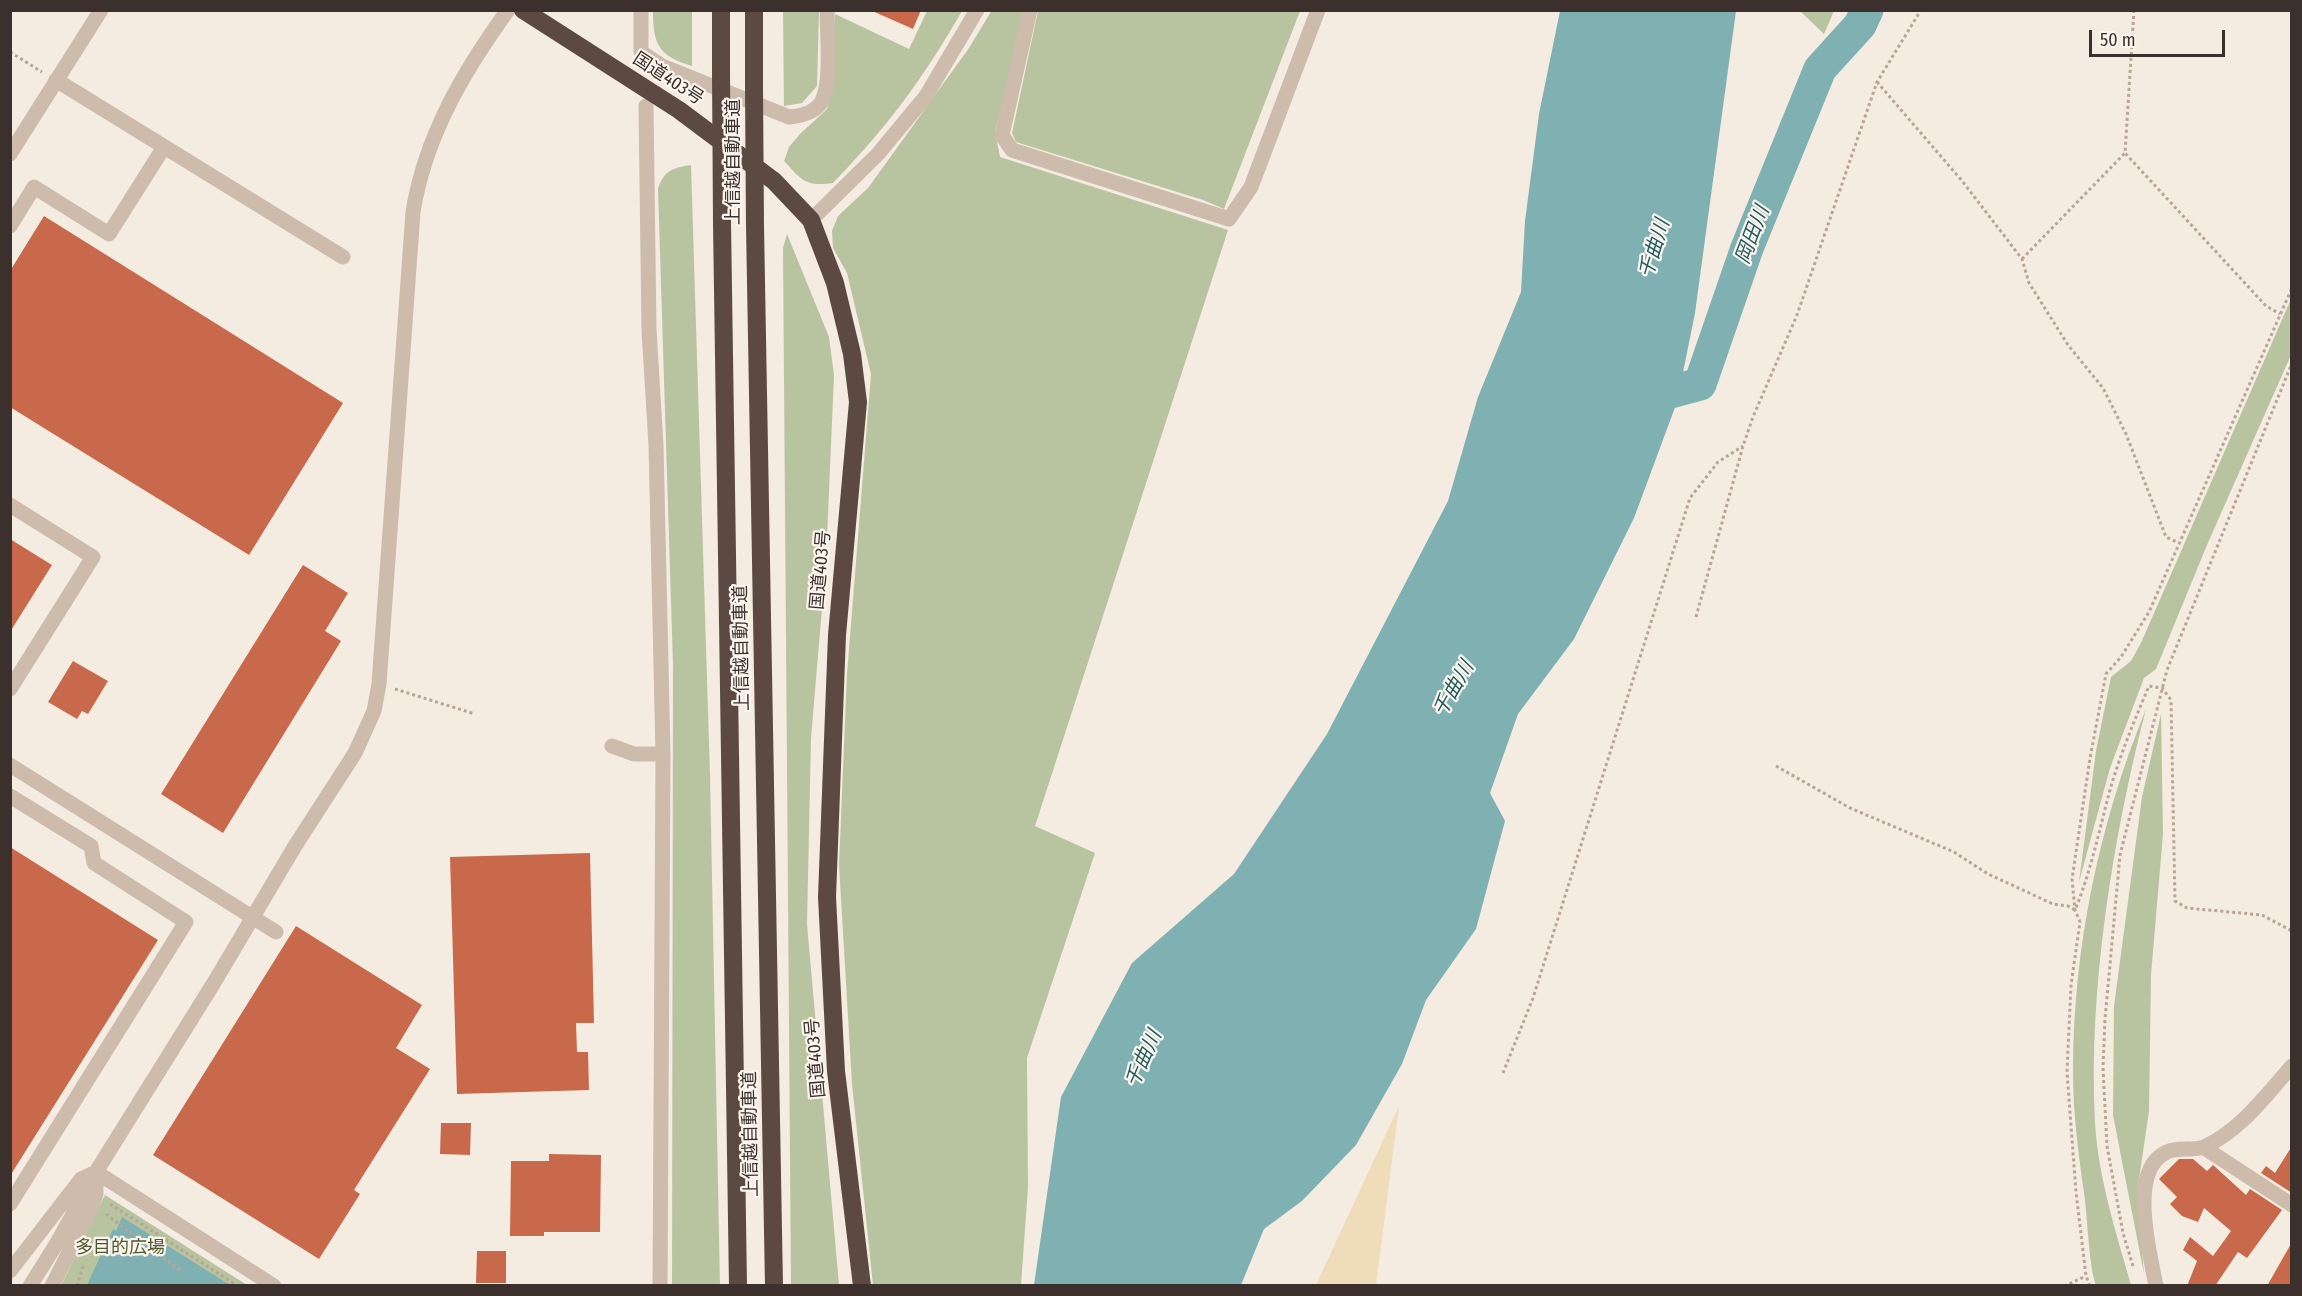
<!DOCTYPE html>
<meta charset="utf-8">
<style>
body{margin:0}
#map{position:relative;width:2302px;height:1296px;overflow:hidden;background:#f4ebe1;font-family:"Fira Sans Condensed",sans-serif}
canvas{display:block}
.frame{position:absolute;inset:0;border:12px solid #3b302b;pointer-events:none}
.scale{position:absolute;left:2089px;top:30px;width:136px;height:27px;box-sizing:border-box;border:3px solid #3b302b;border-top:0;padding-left:8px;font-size:18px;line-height:21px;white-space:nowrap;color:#3b302b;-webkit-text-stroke:4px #fbf5ee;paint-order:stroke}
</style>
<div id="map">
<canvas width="2302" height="1296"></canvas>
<div class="frame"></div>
<div class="scale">50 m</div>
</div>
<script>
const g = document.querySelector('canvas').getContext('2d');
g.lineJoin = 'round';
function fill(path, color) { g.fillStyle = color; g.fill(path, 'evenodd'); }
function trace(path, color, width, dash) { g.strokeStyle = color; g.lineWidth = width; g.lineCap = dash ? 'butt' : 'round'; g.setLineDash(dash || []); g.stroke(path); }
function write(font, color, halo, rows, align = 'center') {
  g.font = font + ' "Fira Sans Condensed","Noto Sans JP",sans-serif'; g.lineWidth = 4.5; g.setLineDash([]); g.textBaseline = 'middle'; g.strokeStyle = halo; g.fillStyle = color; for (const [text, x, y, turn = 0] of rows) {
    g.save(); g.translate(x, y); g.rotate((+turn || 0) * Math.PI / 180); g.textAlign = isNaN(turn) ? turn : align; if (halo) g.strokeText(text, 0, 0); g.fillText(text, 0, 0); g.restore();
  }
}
const green = new Path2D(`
 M992 10 1026 11 995 131 1000 157 1228 230 1035 826 1095 853 1027 1058 1028 1187 1021 1285H873L852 1084 839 865 847 674 871 374 847 273 833 248 832 231 838 216 868 188 969 48Z
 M653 11H692V66C659 56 653 45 653 11Z
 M783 11H819L817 86 802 103 784 106Z
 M927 11H962C923 79 888 126 833 183 805 187 802 180 784 161L789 147 800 134 827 109 834 83 832 56 835 14 909 49Z
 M1038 11H1300L1224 209 1203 200 1016 142 1012 133Z
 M1800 11H1834L1824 34Z
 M691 165 710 775 720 1286 672 1285 673 665 658 189C664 170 673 168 691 165Z
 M787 234 829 337 834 375 826 561 811 738 807 924 839 1285H791L783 248Z
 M2291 299V355L2207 545 2156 669 2144 678 2110 768 2079 882 2096 751 2111 677 2131 661 2141 643Z
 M2146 709C2113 836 2088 990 2095 1122 2098 1177 2116 1232 2131 1285H2096C2090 1272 2087 1219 2085 1200 2079 1158 2073 1115 2073 1073 2073 948 2099 824 2146 709Z
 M2161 714 2163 834 2151 975 2149 1111 2137 1193 2144 1274 2113 1115 2114 1006 2142 797Z
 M105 1195 247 1285 61 1286Z`);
const sand = new Path2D(`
 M1399 1106 1376 1285H1316Z`);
const water = new Path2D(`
 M1560 11H1736L1695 313 1677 402 1634 518 1574 639 1518 714 1490 793 1505 821 1476 929 1426 1000 1402 1064 1356 1145 1302 1201 1264 1229 1241 1285H1034L1061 1097 1132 963 1234 874 1327 734 1448 501 1478 397 1521 292 1525 221 1539 114Z
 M122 1217 230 1285H87L113 1229 116 1231Z`);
const river = new Path2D(`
 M1637 401 1700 384 1747 248 1820 69 1860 25 1867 10`);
const building = new Path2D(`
 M870 10H921L913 29Z
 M44 216 343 403 249 555 10 407V271Z
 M10 539 52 565 10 632Z
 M303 565 348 593 325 631 341 641 223 833 161 794Z
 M73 661 108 681 88 714 82 711 77 719 48 702Z
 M10 847 158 940 10 1176Z
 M590 853 594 1023H576L577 1052H588L589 1090 457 1094 450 857Z
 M296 926 422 1005 396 1048 430 1069 354 1190 360 1194 319 1259 153 1155Z
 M441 1123H471L470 1155 440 1154Z
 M2292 1146V1193L2261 1173 2266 1166 2275 1173Z
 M549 1154 601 1155 600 1232H544V1236H510L511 1161H549Z
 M2179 1159H2193L2207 1171 2213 1165 2246 1195 2250 1189 2282 1210 2247 1258 2238 1252 2215 1286H2187L2197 1261 2183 1250 2190 1237 2213 1256 2231 1231 2204 1208 2198 1222 2182 1216 2170 1204 2177 1197 2159 1179Z
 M2292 1242V1286H2267Z
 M477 1251H506V1283H476Z`);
const path = new Path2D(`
 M2134 10 2125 153 2266 306 2280 314
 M10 52 42 72
 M1877 82 1963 182 2022 259 2029 283 2068 345 2103 388 2126 434 2166 537 2179 543
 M2022 259 2125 153
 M1696 617 1743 446 1753 417 1797 315 1877 82 1921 10
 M395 689 475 714
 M1776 766 1850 808 1954 852 1988 874 2053 904 2068 906 2075 910C2091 871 2099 831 2110 790 2120 755 2135 719 2149 686L2162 688 2171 700 2175 901 2187 908 2262 915 2292 931
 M1503 1073 1533 998 1690 498 1718 462 1743 446
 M110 1204 238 1286
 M106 1214 180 1270
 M2133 1266 2123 1233 2107 1146 2103 1068 2105 1019 2120 855 2167 670 2292 363
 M77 1286 84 1263
 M2064 1286 2086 1276
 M2090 1286 2086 1276 2076 1192 2067 1072 2071 985 2080 922 2075 910 2072 879 2090 758 2106 674 2121 657 2149 612 2292 288`);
const minor = new Path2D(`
 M641 10V52L662 66 789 117C801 116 816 112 822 101 832 81 827 34 827 10
 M1030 10 1002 135 1012 150 1229 219 1251 187 1318 10
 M56 80 343 257
 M646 106 649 330 656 445 663 754 660 1286
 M10 154 101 10
 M811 220 878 154 926 96 977 10
 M10 226 34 187 109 234 164 147
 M10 505 93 557 10 689
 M612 746 634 754H663
 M10 765 276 932
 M10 796 91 846 94 863 186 922 10 1204
 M2203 1147 2292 1205
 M96 1172 274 1286
 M10 1271 81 1179 96 1172
 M30 1286 57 1243 96 1172 215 981 295 846 355 753 374 711 379 684 413 212C425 137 463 72 508 10
 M52 1286 92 1207 96 1194V1175
 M2156 1286C2150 1253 2127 1169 2167 1152 2178 1147 2193 1151 2204 1147 2240 1131 2266 1095 2292 1066`);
const highway = new Path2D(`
 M523 10 679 110 774 181 811 220 835 283 852 354 858 402 837 635 827 897 836 1071 862 1286
 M721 10V73
 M754 10V88
 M722 223 738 1286
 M755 226 774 1286`);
const highwayBridge = new Path2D(`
 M721 73 722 223
 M754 88 755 226`);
const streetNames = [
 ["国道403号",668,79,33],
 ["上信越自動車道",734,162,-90],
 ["国道403号",821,570,-85],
 ["上信越自動車道",742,648,-91],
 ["国道403号",816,1058,-95],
 ["上信越自動車道",751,1134,-91]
];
const parkNames = [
 ["多目的広場",120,1248]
];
const waterNames = [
 ["岡田川",1753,235,-69],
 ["千曲川",1655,249,-73],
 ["千曲川",1454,689,-60],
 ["千曲川",1144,1059,-66]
];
fill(green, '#b8c4a0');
fill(sand, '#efdcb8');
fill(water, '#7fb0b2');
trace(river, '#7fb0b2', 33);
fill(building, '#c8694b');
trace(path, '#b9a596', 3, [3, 3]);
trace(minor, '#cdbbac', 15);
trace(highway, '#5c4a42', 18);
trace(highwayBridge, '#5c4a42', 18);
write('18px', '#3b302b', '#fbf5ee', streetNames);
write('18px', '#4a5a2e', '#fbf5ee', parkNames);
write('italic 20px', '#1f5a5e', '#fbf5ee', waterNames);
</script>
